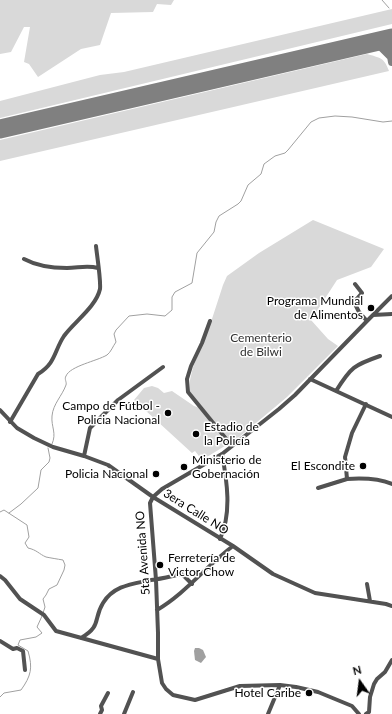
<!DOCTYPE html>
<meta charset="utf-8">
<style>
body{margin:0}
#map{position:relative;width:392px;height:714px;overflow:hidden;background:#fff;font-family:Lato,sans-serif}
canvas{display:block}
.north{position:absolute;left:340px;top:662px;width:40px;height:40px;-webkit-text-stroke:3px #fff;paint-order:stroke;rotate:346deg;font-size:11px;font-weight:700;line-height:16px;text-align:center;color:#000}
.north::after{content:'';display:block;margin:auto;width:14px;height:18px;background:#000;clip-path:polygon(50% 0,100% 100%,50% 72%,0 100%)}
</style>
<div id="map">
<canvas width="392" height="714"></canvas>
<div class="north">N</div>
</div>
<script>
const g = document.querySelector('canvas').getContext('2d');
g.lineJoin = 'round';
function fill(path, color) { g.fillStyle = color; g.fill(path, 'evenodd'); }
function trace(path, color, width, dash) { g.strokeStyle = color; g.lineWidth = width; g.lineCap = dash ? 'butt' : 'round'; g.setLineDash(dash || []); g.stroke(path); }
function write(font, color, halo, rows, align = 'center') {
  g.font = font + ' Lato,sans-serif'; g.lineWidth = 3; g.setLineDash([]); g.textBaseline = 'middle'; g.strokeStyle = halo; g.fillStyle = color; for (const [text, x, y, turn = 0] of rows) {
    g.save(); g.translate(x, y); g.rotate((+turn || 0) * Math.PI / 180); g.textAlign = isNaN(turn) ? turn : align; if (halo) g.strokeText(text, 0, 0); g.fillText(text, 0, 0); g.restore();
  }
}
const green = new Path2D(`
 M0 0H174L171 5 157 4 153 12 111 13 100 45 81 49 38 77 29 64 24 62 30 27H24L11 52 0 54Z
 M392 9V24L0 118V101L100 75 124 72Z
 M367 54C380 58 384 57 389 71L0 161V140Z
 M313 220 384 249 371 267 337 280 311 320 328 339 338 346 287 397 232 443 190 392V380L193 367 211 322 223 285 227 276 259 253Z
 M152 386 158 388 164 393 172 391 194 406 200 408 228 444 202 460 195 451 192 453 134 400 144 388Z`);
const water = new Path2D(`
 M195 648H199L203 650 206 657 201 663 195 660 194 651Z`);
const stream = new Path2D(`
 M382 0 389 8
 M52 444C57 433 51 427 52 416 53 404 62 396 66 385 67 382 64 379 66 376 70 366 97 361 107 355 111 352 113 346 116 342L114 334 116 330 129 316 147 314 165 316 172 310V297L175 292 192 283 197 253 214 232 216 222 219 216 238 204 241 201 248 185 261 174 264 164 275 156 285 153 288 150 311 122 319 118 335 116 352 117 383 122 392 121
 M0 512 4 510 27 525 29 537 25 543 28 548C37 550 39 554 46 557 51 558 57 559 63 560L65 565 64 570 57 585 49 589 46 595 43 599 45 607 43 613
 M9 513 21 504 38 488 41 470 49 462 50 458 48 448
 M0 697 4 693 21 690C31 676 33 668 28 651L18 645 20 640 36 637 42 633 37 627 42 616`);
const taxiway = new Path2D(`
 M371 43 381 47 390 56
 M392 45 390 51 392 62`);
const runway = new Path2D(`
 M0 129 392 38`);
const minor = new Path2D(`
 M24 259C37 266 51 268 67 268 78 268 87 265 98 268
 M355 284 362 293 354 302 359 312 367 321
 M373 315 392 314
 M210 321 202 343 191 366 187 379 188 392 232 446
 M310 379 392 417
 M336 391C351 367 354 365 380 356
 M366 404 352 433 345 457 347 479C362 478 378 478 392 484
 M0 410 17 428 34 438 53 447 84 456 108 465 153 497 233 546 273 574 315 593 386 604 392 606
 M10 422 38 374C56 363 54 351 64 336 74 322 96 307 100 289 101 280 97 256 96 246
 M84 456 90 428 118 400 163 367
 M318 488 347 479
 M220 539C232 513 227 481 222 454
 M0 576 5 580 20 599 44 615 56 631 158 659
 M367 584 370 601
 M157 610C186 593 206 566 233 546
 M81 638C102 626 93 619 103 603 114 585 133 584 151 580 162 579 172 576 182 574L192 584
 M0 641 13 649 17 648 23 651 25 670
 M100 714 102 710 101 706 108 693
 M124 714 133 692
 M268 714 280 685
 M359 714 352 706 318 692 296 687 280 685 240 686 195 700 173 695 166 689 162 683 158 659V633L156 580 150 503 153 497 162 489 222 454 279 409 295 395 367 321 392 296
 M366 714 369 712 370 697 374 684 377 679 385 672 392 660`);
const markers = [
 [371,308,4,"#000"],
 [168,413,4,"#000"],
 [196,434,4,"#000"],
 [363,466,4,"#000"],
 [184,467,4,"#000"],
 [156,474,4,"#000"],
 [160,565,4,"#000"],
 [309,693,4,"#000"]
];
const poiNames = [
 ["Programa Mundial",363,301],
 ["de Alimentos",363,315],
 ["Campo de Fútbol -",160,406],
 ["Policia Nacional",160,420],
 ["Estadio de",204,427,"left"],
 ["la Policía",204,441,"left"],
 ["Ministerio de",192,460,"left"],
 ["Gobernación",192,474,"left"],
 ["El Escondite",355,466],
 ["Policia Nacional",148,474],
 ["Ferretería de",168,558,"left"],
 ["Victor Chow",168,572,"left"],
 ["Hotel Caribe",301,693]
];
const parkNames = [
 ["Cementerio",261,338],
 ["de Bilwi",261,352]
];
const streetNames = [
 ["3era Calle NO",196,512,32],
 ["5ta Avenida NO",143,553,-94]
];
fill(green, '#d9d9d9');
fill(water, '#a0a0a0');
trace(stream, '#a0a0a0', 1);
trace(taxiway, '#808080', 8);
trace(runway, '#808080', 19);
trace(minor, '#525252', 4);
for (const [x, y, r, color] of markers) { const dot = new Path2D(); dot.arc(x, y, r, 0, 2 * Math.PI); g.fillStyle = color; g.fill(dot); trace(dot, '#fff', 1.5); }
write('12px', '#000', '#fff', poiNames, 'right');
write('12px', '#303030', '#fff', parkNames);
write('12px', '#000', '#fff', streetNames);
</script>
